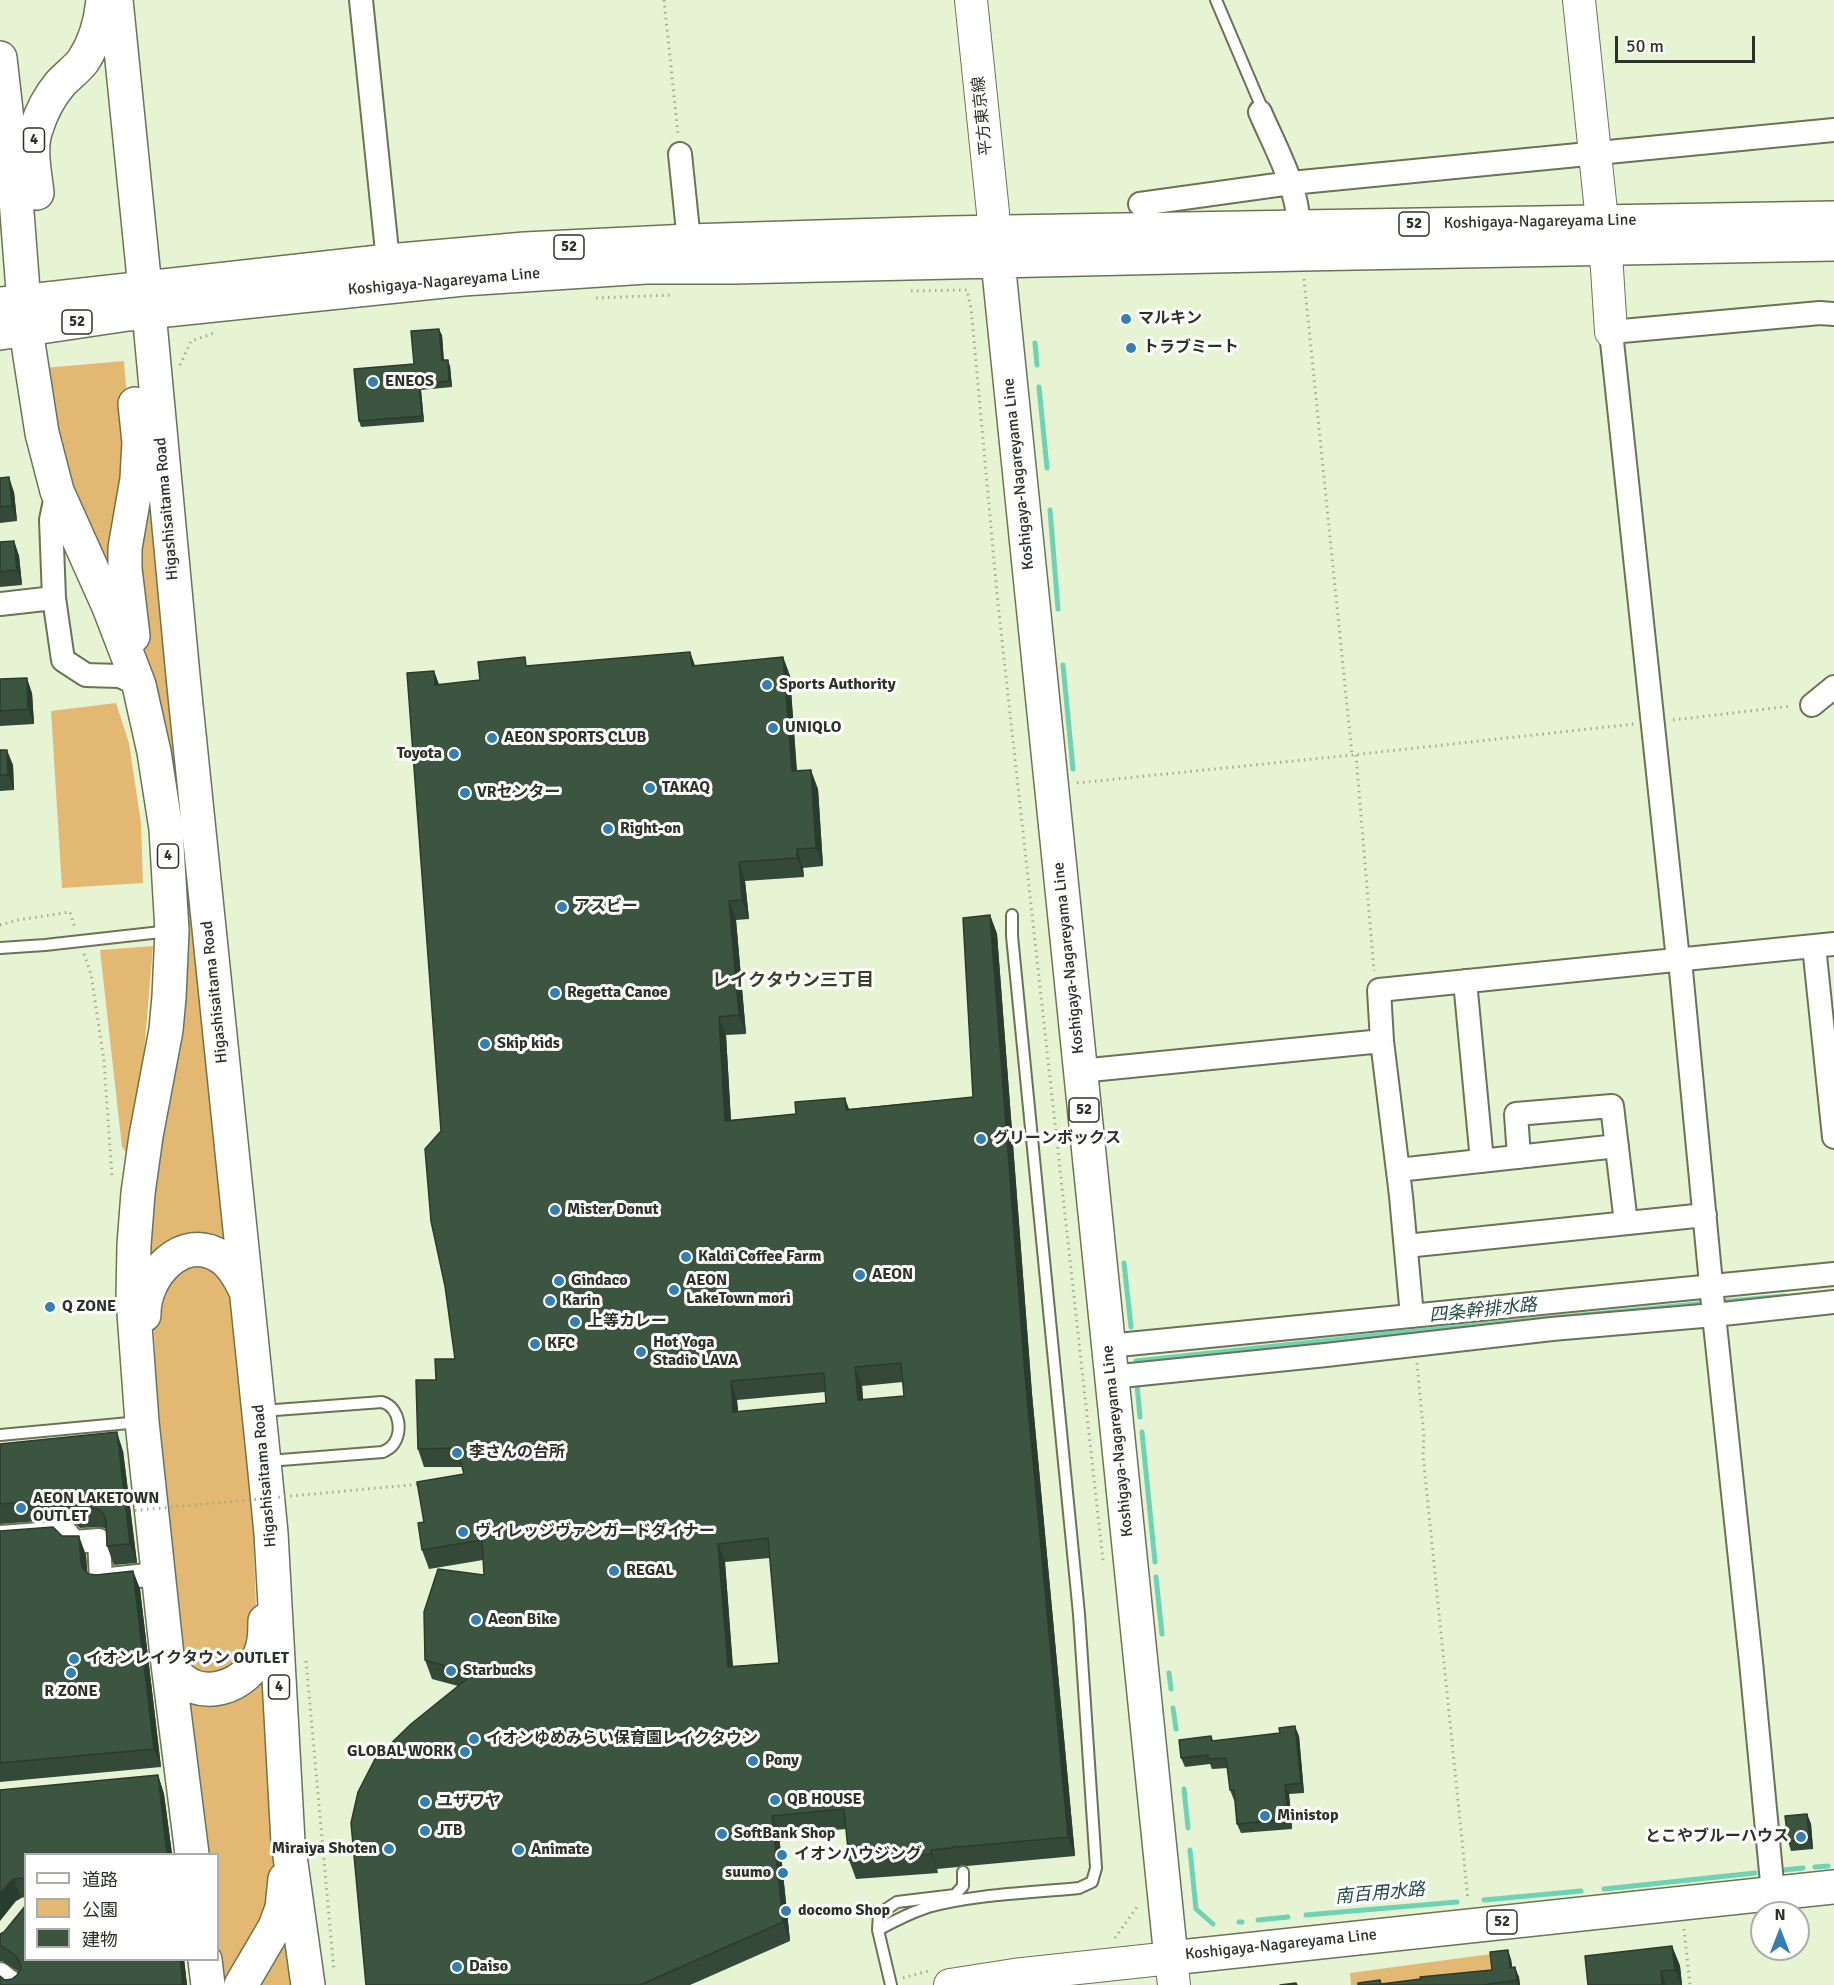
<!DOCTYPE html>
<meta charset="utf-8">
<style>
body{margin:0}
#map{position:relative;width:1834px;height:1985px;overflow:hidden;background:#e6f4d3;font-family:Signika,"Noto Sans JP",sans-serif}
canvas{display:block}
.legend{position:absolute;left:24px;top:1853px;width:195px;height:108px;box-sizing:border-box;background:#fff;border:2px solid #abada8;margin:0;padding:8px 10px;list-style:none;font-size:18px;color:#2d3226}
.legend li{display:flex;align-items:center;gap:12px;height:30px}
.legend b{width:30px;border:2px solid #abada8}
.north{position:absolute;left:1750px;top:1901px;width:60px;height:60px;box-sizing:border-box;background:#fff;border:2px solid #abada8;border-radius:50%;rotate:0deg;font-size:16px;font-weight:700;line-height:24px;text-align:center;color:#2d3226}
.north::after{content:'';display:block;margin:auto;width:21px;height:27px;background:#347fb2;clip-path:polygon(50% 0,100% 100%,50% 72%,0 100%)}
.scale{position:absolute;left:1615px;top:36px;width:140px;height:27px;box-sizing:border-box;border:3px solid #2d3226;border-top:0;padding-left:8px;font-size:18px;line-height:21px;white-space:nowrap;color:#2d3226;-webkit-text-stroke:4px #fff;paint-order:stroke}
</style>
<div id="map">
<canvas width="1834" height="1985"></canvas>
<ul class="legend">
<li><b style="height:8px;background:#fff"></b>道路</li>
<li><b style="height:16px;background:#e2b872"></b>公園</li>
<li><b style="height:16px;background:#3c5540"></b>建物</li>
</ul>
<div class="north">N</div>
<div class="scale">50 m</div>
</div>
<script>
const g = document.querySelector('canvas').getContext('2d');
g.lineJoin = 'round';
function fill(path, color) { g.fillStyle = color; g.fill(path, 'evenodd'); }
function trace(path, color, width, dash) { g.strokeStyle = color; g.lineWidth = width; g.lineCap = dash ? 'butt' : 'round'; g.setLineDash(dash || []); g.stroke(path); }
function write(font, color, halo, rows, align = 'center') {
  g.font = font + ' Signika,"Noto Sans JP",sans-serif'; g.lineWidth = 6; g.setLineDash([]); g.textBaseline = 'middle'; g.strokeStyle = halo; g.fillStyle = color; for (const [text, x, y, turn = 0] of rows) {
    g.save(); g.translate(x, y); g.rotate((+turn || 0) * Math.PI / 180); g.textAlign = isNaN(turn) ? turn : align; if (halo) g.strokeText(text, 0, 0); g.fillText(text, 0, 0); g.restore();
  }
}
const green = new Path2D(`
 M124 361 130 435 121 609 70 491 44 368Z
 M148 443 233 1252 142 1274 174 1045 154 711 133 568Z
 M116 703 129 743 141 823 143 883 62 888 51 711Z
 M153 946 144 1052 127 1154 122 1147 100 950Z
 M186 1264 211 1265 230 1287 257 1512 254 1556 256 1609 250 1658 216 1677 192 1668 182 1656 152 1418 155 1354 153 1313 165 1282Z
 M268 1676 278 1895 235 1985H219L218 1960V1854H202L181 1692 238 1697 255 1689Z
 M291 1926 298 1985H255Z
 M1491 1954 1494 1985H1351L1350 1973Z`);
const stream = new Path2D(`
 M1035 343 1037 365
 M1039 387 1047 468
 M1050 510 1058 609
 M1063 665 1073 769
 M1124 1263 1131 1327
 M1719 1302 1785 1296
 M1136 1361 1397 1333 1707 1303
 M1137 1385 1140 1417
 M1142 1432 1155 1562
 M1156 1577 1162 1634
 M1169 1673 1171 1689
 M1173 1708 1176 1729
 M1184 1789 1188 1828
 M1190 1850 1196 1909 1213 1924
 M1815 1867 1828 1866
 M1783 1870 1803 1868
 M1604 1889 1755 1873
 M1484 1900 1581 1891
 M1306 1915 1457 1902
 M1258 1920 1288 1917
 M1239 1922H1242`);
const path = new Path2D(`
 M664 0 678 134
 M1304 279 1352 755
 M911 291 967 290 971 308 998 604 1103 1561
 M596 298 673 295
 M180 365 191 341 217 332
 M1673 720 1792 706
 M1356 755 1374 971
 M1077 783 1352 755 1634 724
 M0 925 18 920 70 912 75 928
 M84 954 91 974 104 1061 112 1177 114 1178
 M1417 1363 1424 1437 1423 1455 1468 1900
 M306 1661 334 1971
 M1684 1929 1690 1985
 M1115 1938 1139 1904
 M903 1978 932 1970`);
const lane = new Path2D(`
 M1216 0 1262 108 1260 111
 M0 948 45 945 170 931
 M262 1411 382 1402C400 1407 404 1434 391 1447 389 1449 386 1450 383 1452L268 1461
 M0 1435 140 1422
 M878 1930C894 1921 910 1913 928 1907 977 1894 1029 1893 1079 1888L1092 1882 1096 1868 1079 1614 1012 936V915
 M891 1985 878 1930 879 1914 897 1902 955 1895 963 1886V1872`);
const street = new Path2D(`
 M361 0 388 261
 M1260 112C1276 149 1297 185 1299 226
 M680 154 689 241
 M1140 204 1291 183 1834 130
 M57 491 51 520 54 598 63 660 86 675 120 676 139 685
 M0 604 54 598
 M1812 705 1834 687
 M1814 946 1834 1137
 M1678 960 1611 332 1820 313 1834 314
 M1680 960 1714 1315 1751 1662 1773 1893
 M1465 981 1482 1161
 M1080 1071 1382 1041
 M1519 1157 1516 1114 1612 1106 1626 1223
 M1398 1170 1617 1146
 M1406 1246 1705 1215
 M1412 1316 1401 1196 1382 1041 1379 990 1834 944
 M1108 1346 1834 1274
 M1111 1377 1326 1355 1552 1329 1714 1315 1834 1302
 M0 1537 66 1532 74 1542 99 1540 101 1580 147 1575
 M0 1974 14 1985`);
const secondary = new Path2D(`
 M971 0 995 232
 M1579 0 1607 269 1611 332
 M950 1985 1014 1975 1171 1958 1174 1985`);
const primary = new Path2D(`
 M995 232 1171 1958 1834 1887
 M0 304 388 261 525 249 689 241 947 233 1834 218
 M0 333 128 314 463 279 646 267H734L1302 254 1834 244`);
const highway = new Path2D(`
 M116 0 145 288 149 312 183 676 264 1462 271 1533 288 1842 308 1985
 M0 58 16 199 26 330 42 433 57 491 109 607 139 685 154 752 166 829 172 931 169 997 166 1030 146 1136 138 1193 134 1245 133 1299 142 1422 167 1656 192 1854
 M37 193C35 173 29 149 36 129 41 113 49 97 60 84 67 76 76 70 83 61 95 43 101 21 103 0
 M133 636 125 569V548L137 479 139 442 135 404
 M144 1315C143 1277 182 1231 221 1257 233 1265 240 1279 246 1291
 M167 1656C169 1660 170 1665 173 1669 195 1706 251 1688 262 1649 265 1640 265 1630 265 1621
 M205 1960 208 1985
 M241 1985 275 1927 282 1908 285 1879`);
const pathBridge = new Path2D(`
 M129 1511 421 1484`);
const wall = new Path2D(`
 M442 335 444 360 450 366 452 387 421 390 424 422 361 427 359 421Z
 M0 478 14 492 17 521 0 523Z
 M14 541 19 556 22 585 0 587V542Z
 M690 652 695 666 783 657 790 676 797 771 818 789 823 866 803 868 804 877 745 881 749 919 736 920 746 1034 726 1035 731 1120 973 1097 990 915 997 934 1032 1394 1075 1856 967 1866 962 1865 958 1867 937 1869 938 1873 856 1879 849 1860 846 1829 779 1835 790 1941 690 1985H366L458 1686 432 1679 425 1660 484 1575 483 1560 429 1569 422 1550 424 1522 464 1474 462 1467H424L418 1449 436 1380 455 1359 441 1131 434 671 439 685 480 680 529 666ZM903 1382 904 1396 863 1400 862 1386ZM825 1392 826 1403 738 1412 737 1400ZM770 1558 779 1663 733 1666 725 1562Z
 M0 679 32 693 34 724 0 726Z
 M0 750 13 765 14 790 0 791Z
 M0 1444 123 1451 137 1563 114 1565 107 1546 106 1529 104 1528 99 1527 80 1528 72 1520 66 1519 0 1524Z
 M0 1531 62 1536 86 1555 87 1572 89 1574 96 1575 133 1571 140 1589 161 1767 0 1782Z
 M1211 1736 1213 1741 1299 1736 1304 1793 1289 1794 1292 1829 1241 1833 1237 1824 1235 1799 1234 1800 1230 1790 1228 1768 1212 1769 1210 1764 1185 1767 1181 1758Z
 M158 1775 164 1794 172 1854H26V1897L21 1898 16 1901 0 1790Z
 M1807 1814 1811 1824 1813 1849 1791 1851 1788 1841Z
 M0 1934 26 1959H184L187 1985H0L5 1980 12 1979 17 1975 19 1972 2 1961H0Z
 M1672 1946 1680 1966 1682 1985H1588Z
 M1511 1959 1512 1968 1519 1977 1520 1985H1358L1382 1984 1492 1970Z`);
const shadedWall = new Path2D(`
 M439 329 442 335 444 367 442 360Z
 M448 360 450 366 452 387 449 381Z
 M419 384 421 390 424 422 422 416Z
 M9 477 14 492 17 521 12 506Z
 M14 541 19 556 22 585 17 570Z
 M690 652 697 671 692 666Z
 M783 657 790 676 798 790 792 771Z
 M434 671 441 690 435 685Z
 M27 678 32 693 34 724 28 709Z
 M7 750 13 765 14 790 8 775Z
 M811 770 818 789 823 866 816 848Z
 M797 849 803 868 804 877 797 858Z
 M739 862 745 881 749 919 742 900Z
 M729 901 736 920 746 1034 739 1015Z
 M990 915 997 934 1032 1394 1075 1856 1068 1837 1025 1375Z
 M719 1017 726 1035 732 1140 725 1121Z
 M845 1098 852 1117 846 1110Z
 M855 1367 862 1386 865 1419 858 1400Z
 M731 1381 737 1400 740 1431 733 1412Z
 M117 1432 123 1451 137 1563 130 1544Z
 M79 1536 86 1555 88 1581 81 1563Z
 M718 1544 725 1562 734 1685 728 1667Z
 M133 1571 140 1589 161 1767 154 1749Z
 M1295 1726 1299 1736 1304 1793 1301 1783Z
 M158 1775 164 1794 172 1854H167Z
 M1285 1785 1289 1794 1292 1829 1288 1819Z
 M1807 1814 1811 1824 1813 1849 1809 1839Z
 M772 1816 779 1835 790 1941 783 1922Z
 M931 1850 937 1869 938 1873 931 1854Z
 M14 1879 21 1898 16 1901 0 1921V1894L9 1883Z
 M1672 1946 1680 1966 1682 1985H1681L1675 1970Z
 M1508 1950 1511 1959 1514 1978 1510 1968Z
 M180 1959H184L187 1985H183Z
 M1515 1967 1519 1977 1520 1985H1518L1517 1980Z
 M1661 1971 1666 1985H1662Z`);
const building = new Path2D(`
 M439 329 442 360H448L449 381 419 384 422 416 359 421 354 369 414 364 411 331Z
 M9 477 12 506 0 507V478Z
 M14 541 17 570 0 572V542Z
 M690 652 692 666 783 657 792 771 811 770 816 848 797 849V858L739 862 742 900 729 901 739 1015 719 1017 725 1121 796 1114 795 1102 845 1098 846 1110 973 1097 963 918 990 915 1025 1375 1068 1837 960 1847 956 1846 951 1848 931 1850V1854L849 1860 844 1809 772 1816 783 1922 640 1985H366L351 1823 358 1792 375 1759 411 1724 473 1674 425 1660 424 1612 438 1569 484 1575 482 1540 422 1550 418 1523 424 1522 417 1482 464 1474 457 1448 418 1449 416 1380H436L435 1359H455L445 1286 431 1221 425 1149 441 1131 407 673 434 671 435 685 480 680 478 662 525 657 526 666ZM901 1363 904 1396 858 1400 855 1367ZM824 1373 826 1403 733 1412 731 1381ZM768 1538 779 1663 728 1667 718 1544Z
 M27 678 28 709 0 711V679Z
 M0 750H7L8 775H0Z
 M117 1432 130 1544 107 1546 106 1521 103 1513 98 1509 92 1508 73 1509 65 1501 59 1500 0 1504V1444Z
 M53 1527 62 1536H79L81 1563 83 1569 89 1574 96 1575 133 1571 154 1749 0 1763V1531Z
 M1295 1726 1301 1783 1285 1785 1288 1819 1237 1824 1234 1790H1230L1226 1758 1208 1759V1755L1181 1758 1179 1740 1211 1736 1212 1741 1280 1733 1279 1728Z
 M158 1775 167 1854H26V1880L21 1878 14 1879 9 1883 0 1894V1790Z
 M1807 1814 1809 1839 1788 1841 1785 1816Z
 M26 1905V1959H180L183 1985H0V1976L5 1980 12 1979 17 1975 21 1968 19 1961 16 1956 0 1945V1934L4 1932Z
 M1672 1946 1675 1970 1661 1971 1662 1985H1588L1585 1956Z
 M1508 1950 1510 1968 1515 1967 1517 1980 1483 1985H1358V1983L1380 1980 1381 1984 1421 1979 1420 1977 1492 1970 1490 1952Z
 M1296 1983 1297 1985H1280Z`);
const markers = [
 [1126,319,6,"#347fb2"],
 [1131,348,6,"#347fb2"],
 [373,382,6,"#347fb2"],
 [767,685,6,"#347fb2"],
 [773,728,6,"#347fb2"],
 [492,738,6,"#347fb2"],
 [454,754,6,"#347fb2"],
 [650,788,6,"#347fb2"],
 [465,793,6,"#347fb2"],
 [608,829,6,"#347fb2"],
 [562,907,6,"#347fb2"],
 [555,993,6,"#347fb2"],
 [485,1044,6,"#347fb2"],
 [981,1139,6,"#347fb2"],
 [555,1210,6,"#347fb2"],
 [686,1257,6,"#347fb2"],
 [860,1275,6,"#347fb2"],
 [559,1281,6,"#347fb2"],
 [674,1290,6,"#347fb2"],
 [550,1301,6,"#347fb2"],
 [50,1307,6,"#347fb2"],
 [575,1322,6,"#347fb2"],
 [535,1344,6,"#347fb2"],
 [641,1352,6,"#347fb2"],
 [457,1453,6,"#347fb2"],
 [21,1508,6,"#347fb2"],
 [463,1532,6,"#347fb2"],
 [614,1571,6,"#347fb2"],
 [476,1620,6,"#347fb2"],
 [74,1659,6,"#347fb2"],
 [451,1671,6,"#347fb2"],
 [71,1673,6,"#347fb2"],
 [474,1739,6,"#347fb2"],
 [465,1752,6,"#347fb2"],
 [753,1761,6,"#347fb2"],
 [775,1800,6,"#347fb2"],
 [425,1802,6,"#347fb2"],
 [1265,1816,6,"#347fb2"],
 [425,1831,6,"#347fb2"],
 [722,1834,6,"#347fb2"],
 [1801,1837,6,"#347fb2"],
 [389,1849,6,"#347fb2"],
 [519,1850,6,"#347fb2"],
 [782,1855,6,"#347fb2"],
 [783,1873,6,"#347fb2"],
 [786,1911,6,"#347fb2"],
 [457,1967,6,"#347fb2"]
];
const shields = [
 [34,140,21],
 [1414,224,30],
 [569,247,30],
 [77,322,30],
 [168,856,21],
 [1084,1110,30],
 [279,1687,21],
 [1502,1922,30]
];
const shieldNames = [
 ["4",34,140],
 ["52",1414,224],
 ["52",569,247],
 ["52",77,322],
 ["4",168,856],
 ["52",1084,1110],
 ["4",279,1687],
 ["52",1502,1922]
];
const streetNames = [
 ["平方東京線",983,116,-96],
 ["Koshigaya-Nagareyama Line",1540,222,-1],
 ["Koshigaya-Nagareyama Line",444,282,-5],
 ["Koshigaya-Nagareyama Line",1019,474,-96],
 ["Higashisaitama Road",167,509,-95],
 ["Koshigaya-Nagareyama Line",1069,958,-96],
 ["Higashisaitama Road",215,992,-96],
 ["Koshigaya-Nagareyama Line",1118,1441,-96],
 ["Higashisaitama Road",265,1476,-95],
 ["Koshigaya-Nagareyama Line",1281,1945,-6]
];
const poiNames = [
 ["マルキン",1138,319],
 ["トラブミート",1143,348],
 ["ENEOS",385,382],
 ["Sports Authority",779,685],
 ["UNIQLO",785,728],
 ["AEON SPORTS CLUB",504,738],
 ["Toyota",442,754,"right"],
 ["TAKAQ",662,788],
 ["VRセンター",477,793],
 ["Right-on",620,829],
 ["アスビー",574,907],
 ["Regetta Canoe",567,993],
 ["Skip kids",497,1044],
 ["グリーンボックス",993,1139],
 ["Mister Donut",567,1210],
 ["Kaldi Coffee Farm",698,1257],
 ["AEON",872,1275],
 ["Gindaco",571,1281],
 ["AEON",686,1281],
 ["LakeTown mori",686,1299],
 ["Karin",562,1301],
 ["Q ZONE",62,1307],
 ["上等カレー",587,1322],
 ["Hot Yoga",653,1343],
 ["Stadio LAVA",653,1361],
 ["KFC",547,1344],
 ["李さんの台所",469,1453],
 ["AEON LAKETOWN",33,1499],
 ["OUTLET",33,1517],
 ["ヴィレッジヴァンガードダイナー",475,1532],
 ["REGAL",626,1571],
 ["Aeon Bike",488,1620],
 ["イオンレイクタウン OUTLET",86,1659],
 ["Starbucks",463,1671],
 ["R ZONE",71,1692,"center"],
 ["イオンゆめみらい保育園レイクタウン",486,1739],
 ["GLOBAL WORK",453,1752,"right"],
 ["Pony",765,1761],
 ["QB HOUSE",787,1800],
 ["ユザワヤ",437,1802],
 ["Ministop",1277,1816],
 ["JTB",437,1831],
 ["SoftBank Shop",734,1834],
 ["とこやブルーハウス",1789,1837,"right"],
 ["Miraiya Shoten",377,1849,"right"],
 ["Animate",531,1850],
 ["イオンハウジング",794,1855],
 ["suumo",771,1873,"right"],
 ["docomo Shop",798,1911],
 ["Daiso",469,1967]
];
const neighbourhoodNames = [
 ["レイクタウン三丁目",793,981]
];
const waterNames = [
 ["四条幹排水路",1483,1311,-6],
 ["南百用水路",1380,1894,-5]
];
fill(green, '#e2b872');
trace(stream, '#6ed2b5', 5);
trace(lane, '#697457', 14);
trace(street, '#697457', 26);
trace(secondary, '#697457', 34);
trace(primary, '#697457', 36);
trace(highway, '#697457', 36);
trace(path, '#a1ac93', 3, [1.5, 4.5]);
trace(lane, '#fff', 10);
trace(street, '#fff', 22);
trace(secondary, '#fff', 32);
trace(primary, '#fff', 33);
trace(highway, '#fff', 33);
trace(pathBridge, '#a1ac93', 3, [1.5, 4.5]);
fill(wall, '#344937');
fill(shadedWall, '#2a3c2d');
fill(building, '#3c5540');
trace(building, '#2a3c2d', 1.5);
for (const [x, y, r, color] of markers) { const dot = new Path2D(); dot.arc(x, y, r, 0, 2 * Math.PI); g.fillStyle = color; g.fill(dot); trace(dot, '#fff', 2); }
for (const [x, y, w] of shields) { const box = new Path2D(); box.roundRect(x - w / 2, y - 12, w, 24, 4.5); g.fillStyle = '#fff'; g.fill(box); trace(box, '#2d3226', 1.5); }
write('bold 15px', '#2d3226', null, shieldNames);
write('16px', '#2d3226', '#fff', streetNames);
write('bold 16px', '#2d3226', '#fff', poiNames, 'left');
write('bold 18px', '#374227', '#fff', neighbourhoodNames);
write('italic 18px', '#224d41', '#fff', waterNames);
</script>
